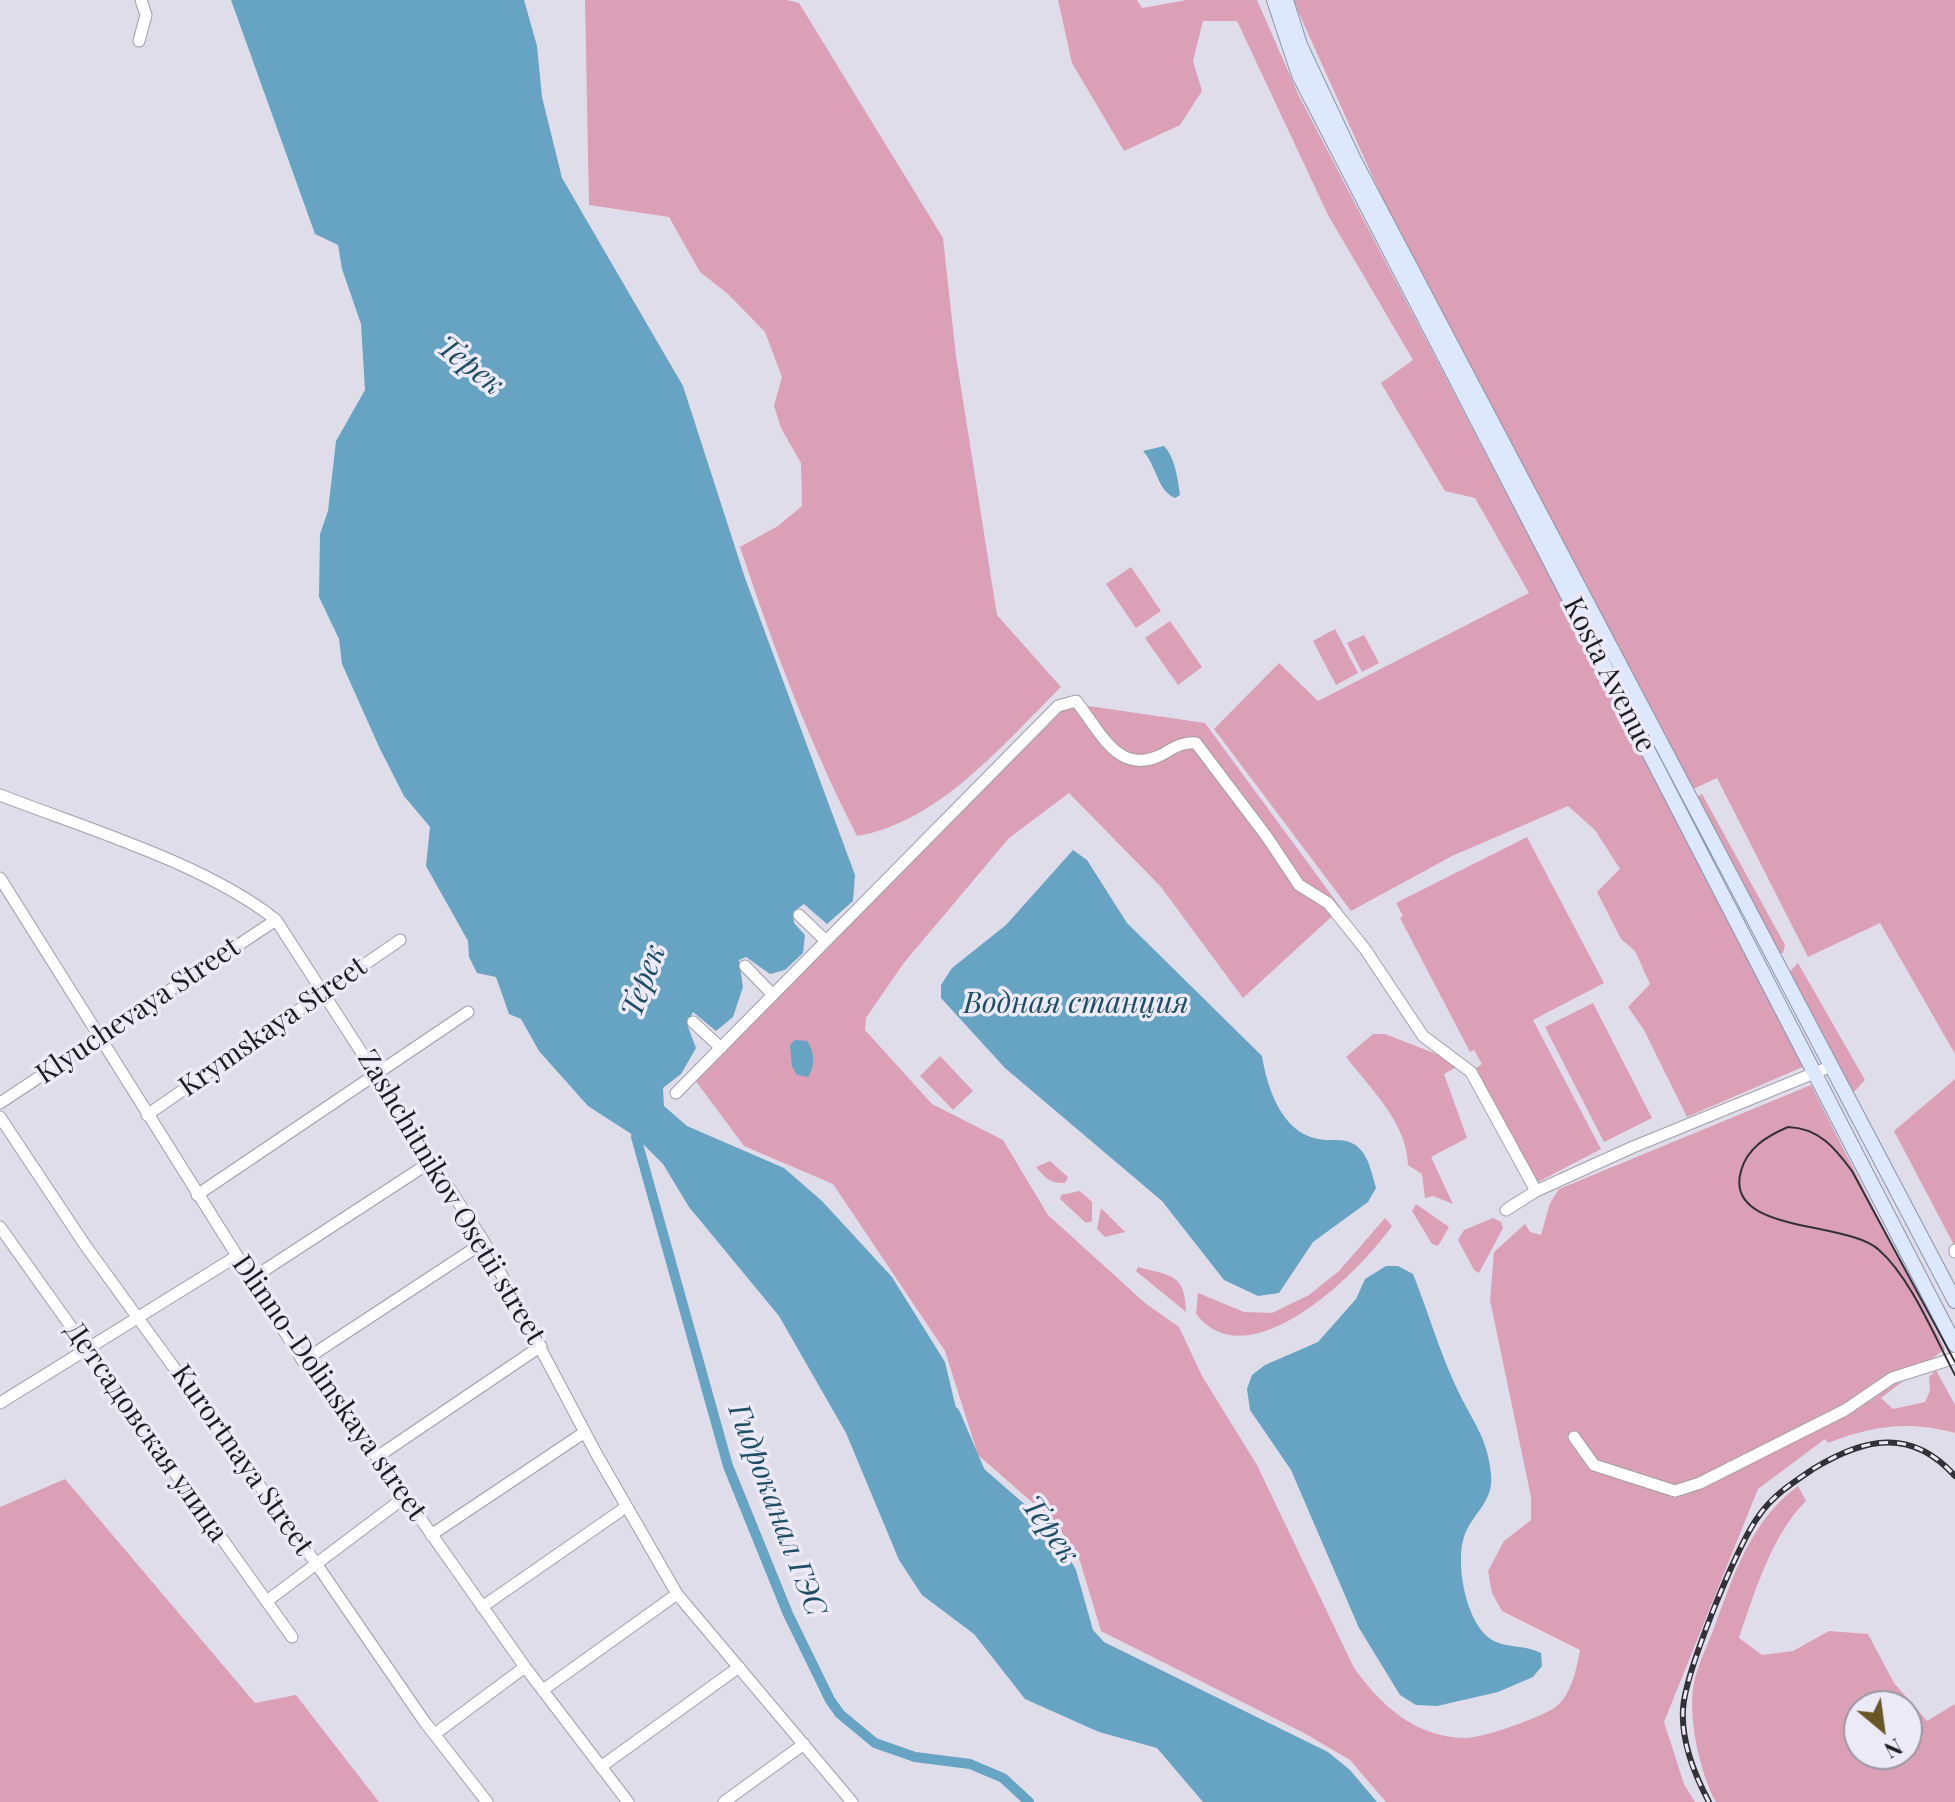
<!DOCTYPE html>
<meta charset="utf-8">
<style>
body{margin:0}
#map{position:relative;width:1955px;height:1802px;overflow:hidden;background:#e0ddea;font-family:"Playfair Display",serif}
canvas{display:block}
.north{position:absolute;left:1843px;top:1690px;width:80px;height:80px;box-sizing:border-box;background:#edeaf8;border:2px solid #9a98a2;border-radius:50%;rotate:151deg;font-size:22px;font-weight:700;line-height:32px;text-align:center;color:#1d1c21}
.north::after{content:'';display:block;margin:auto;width:28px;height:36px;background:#695625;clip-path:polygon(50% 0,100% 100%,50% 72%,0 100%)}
</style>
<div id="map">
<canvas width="1955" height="1802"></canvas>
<div class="north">N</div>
</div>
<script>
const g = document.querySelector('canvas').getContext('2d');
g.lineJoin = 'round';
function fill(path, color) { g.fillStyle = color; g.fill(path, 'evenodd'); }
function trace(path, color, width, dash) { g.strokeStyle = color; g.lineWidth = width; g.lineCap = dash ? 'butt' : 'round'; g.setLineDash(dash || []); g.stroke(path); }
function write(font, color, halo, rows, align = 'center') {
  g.font = font + ' "Playfair Display",serif'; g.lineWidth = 7; g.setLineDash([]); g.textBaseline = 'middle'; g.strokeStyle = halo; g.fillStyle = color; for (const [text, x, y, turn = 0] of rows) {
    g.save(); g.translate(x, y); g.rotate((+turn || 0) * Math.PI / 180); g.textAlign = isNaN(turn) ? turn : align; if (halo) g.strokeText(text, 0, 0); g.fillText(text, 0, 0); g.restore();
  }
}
const green = new Path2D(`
 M585 0H787L799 3 943 238 956 356 997 615 1061 687C1004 743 940 822 857 836 809 742 773 646 740 547L778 526 802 506 801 463 781 428 774 406 782 377 765 332 728 294 700 272 669 217 589 205Z
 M1058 0H1137L1142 8 1187 0H1257L1299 96 1805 1066 1687 1117 1644 1030 1628 1007 1650 984 1635 951 1621 939 1597 892 1620 869 1595 830 1568 806 1452 856 1351 911 1214 729 1279 663 1318 701 1529 593 1475 498 1445 491 1381 383 1413 360 1328 215 1237 21H1203L1193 61 1202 91 1180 125 1124 151 1072 63Z
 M1293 0H1955V1054L1880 923 1808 957 1717 778 1691 790 1384 202Z
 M1131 567 1161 611 1136 628 1106 584Z
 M1170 621 1202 667 1178 685 1145 638Z
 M1335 629 1358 673 1336 685 1313 641Z
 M1364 635 1379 663 1362 672 1347 643Z
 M1068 703 1205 723 1341 908 1243 998 1161 887 1069 793 1009 838 903 964 866 1018 865 1030 932 1104 1003 1140 1048 1215 1145 1303 1179 1327 1202 1376 1257 1465 1354 1668C1373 1694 1397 1720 1428 1731 1438 1735 1453 1738 1464 1738 1481 1739 1543 1717 1557 1706 1571 1694 1577 1668 1580 1650L1502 1611 1492 1593 1488 1571 1504 1541 1531 1520V1497L1490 1300 1494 1252 1525 1224 1530 1232 1541 1235 1550 1203 1559 1189 1811 1085 1945 1349 1881 1398 1893 1409 1925 1402 1930 1391 1929 1377 1936 1370 1955 1405V1433C1909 1420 1871 1426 1828 1443L1825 1439 1758 1489 1664 1722 1684 1784 1695 1802H1386L1350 1760 1304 1733 1101 1631 1080 1561 1056 1523 978 1455 945 1351 833 1184 744 1146 695 1080Z
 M1702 794 1785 945 1783 953 1778 954 1697 797Z
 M1527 837 1604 983 1533 1020 1601 1149 1536 1183 1476 1068 1482 1064 1474 1050 1470 1052 1400 918 1403 916 1396 903Z
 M1798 963 1865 1080 1855 1091H1850L1787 974Z
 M1593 1003 1652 1118 1604 1142 1545 1027Z
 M1373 1034H1385L1462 1064 1444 1074 1467 1138 1431 1157 1453 1204 1433 1196 1425 1198 1422 1174 1408 1165C1407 1123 1371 1089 1346 1057Z
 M940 1056 973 1091 953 1110 920 1076Z
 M1955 1079V1244L1954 1245 1894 1131Z
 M1050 1161 1068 1177 1065 1183C1051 1184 1045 1178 1036 1167Z
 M1080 1191 1092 1202V1221L1086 1223 1060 1199 1061 1195Z
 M1416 1204 1449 1227 1438 1246 1432 1244 1412 1211Z
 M1101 1208 1125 1232 1105 1237 1097 1229Z
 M1385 1218 1392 1226C1359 1273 1249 1382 1196 1314L1198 1293 1244 1312 1272 1313 1309 1295 1339 1271Z
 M1493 1218 1501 1222 1503 1228 1479 1273 1474 1270 1458 1240 1464 1230Z
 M1138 1267C1171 1276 1185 1273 1186 1312L1136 1271Z
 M65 1479 255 1703 296 1695 379 1802H0V1507Z
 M1798 1486 1806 1501C1772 1534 1754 1594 1739 1638L1762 1655 1793 1651 1829 1631 1868 1634 1894 1683 1927 1721 1955 1704V1802H1716C1700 1774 1687 1715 1694 1683 1698 1664 1708 1644 1715 1625 1735 1572 1751 1521 1798 1486ZM1859 1706H1907V1754H1859Z`);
const water = new Path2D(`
 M231 0H524L537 46 542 97 562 178 683 386 745 578 855 875 853 901 827 924 804 904 793 912 794 923 805 935 803 953 785 970 770 974 746 957 739 960 743 987 733 1017 716 1031 693 1012 687 1024 696 1048 681 1074 663 1088 664 1106 687 1126 784 1168 822 1201 892 1277 945 1362 967 1454 1053 1529 1076 1570 1093 1630 1104 1642 1328 1752 1350 1770 1377 1802H1203L1157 1748 1099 1732 1025 1699 974 1634 922 1595 899 1560 846 1433 779 1316 689 1207 663 1164 636 1137 588 1106 539 1051 521 1019 509 1014 496 977 477 973 469 957 468 941 426 866 430 827 404 796 380 749 342 664 339 639 319 597 320 534 328 511 336 441 365 390 361 324 342 269 338 245 315 234Z
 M1164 446C1175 457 1178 480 1180 495L1175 498C1157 491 1157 466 1143 451Z
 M1073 850 1087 860 1127 923 1262 1056C1267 1087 1281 1132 1318 1139 1332 1142 1347 1136 1359 1148 1369 1157 1372 1175 1376 1188L1368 1202 1313 1242 1279 1293 1258 1296 1224 1280 1162 1201 1005 1068 941 998V985L952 968 1006 925Z
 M795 1040 807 1041C815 1051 815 1067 808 1077L797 1075 792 1066 790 1045Z
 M1386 1266H1398L1413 1274C1429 1314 1441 1357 1460 1395 1474 1423 1488 1440 1491 1474 1494 1501 1474 1512 1465 1534 1454 1561 1466 1627 1494 1641 1508 1648 1526 1645 1541 1653L1542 1666 1533 1677 1498 1692 1437 1706 1416 1705 1400 1695 1359 1628 1291 1470 1250 1410 1247 1389 1252 1375 1265 1365 1318 1342 1356 1299 1365 1279Z`);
const canal = new Path2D(`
 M638 1123 636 1137 728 1466 788 1614 830 1700 840 1714 875 1743 915 1757 970 1764 1003 1778 1029 1802`);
const river = new Path2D(`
 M952 1414 979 1477`);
const minor = new Path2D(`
 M139 41 146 15 141 0
 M0 795C85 828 206 864 276 920L484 1242 597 1455 677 1594 852 1802
 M0 878 303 1361 377 1457 525 1667 628 1802
 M799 915 826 941
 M745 966 773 995
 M693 1022 721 1048
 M676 1093 1058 706 1076 701C1101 732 1118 776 1161 755 1172 749 1183 741 1196 743L1267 837 1299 885 1328 903 1365 949 1423 1036 1471 1072 1536 1191
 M0 1103 276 920
 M147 1115 400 940
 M0 1117 85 1245 315 1562 424 1721 487 1802
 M197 1195 468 1012
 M1506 1210 1536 1191 1633 1147 1829 1067
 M0 1227 292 1637
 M1955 1250V1252
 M251 1279 432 1161
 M303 1361 484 1242
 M0 1403 237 1256
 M1574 1437 1594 1465 1675 1491 1700 1483 1845 1410 1892 1378 1955 1358
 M377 1457 541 1346
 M431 1535 585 1432
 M267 1601 405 1497
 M482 1607 626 1507
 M543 1690 677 1594
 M436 1733 525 1667
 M602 1766 739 1667
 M724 1802 804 1744`);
const major = new Path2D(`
 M1274 0 1299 75 1955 1345
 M1286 0 1300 45 1354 160 1955 1301`);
const tram = new Path2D(`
 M1955 1362 1852 1171C1835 1148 1819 1128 1788 1127 1767 1136 1747 1148 1741 1171 1723 1234 1847 1220 1879 1250 1911 1278 1935 1338 1955 1375`);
const rail = new Path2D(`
 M1709 1802C1694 1774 1681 1742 1683 1709 1685 1673 1736 1547 1758 1517 1772 1496 1792 1483 1813 1469 1864 1438 1911 1427 1955 1476`);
const streetNames = [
 ["Kosta Avenue",1609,675,63],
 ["Klyuchevaya Street",138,1011,-34],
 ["Krymskaya Street",273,1027,-35],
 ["Zashchitnikov Osetii street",451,1197,59],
 ["Dlinno-Dolinskaya street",329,1388,55],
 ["Детсадовская улица",146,1432,55],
 ["Kurortnaya Street",242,1460,55]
];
const waterNames = [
 ["Терек",470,366,38],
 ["Терек",644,981,-70],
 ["Водная станция",1076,1004],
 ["Гидроканал ГЭС",777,1510,69],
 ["Терек",1050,1530,54]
];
fill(green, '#dba0b5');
fill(water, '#67a3c3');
trace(canal, '#67a3c3', 10);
trace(river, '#67a3c3', 16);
trace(minor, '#a09eaa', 13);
trace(major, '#8b96ae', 16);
trace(minor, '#fff', 11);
trace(major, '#dde8fc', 14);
trace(tram, '#323137', 2);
trace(rail, '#323137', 6);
trace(rail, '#edeaf8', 3, [9]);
write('28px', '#1d1c21', '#edeaf8', streetNames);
write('italic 30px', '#1e4e65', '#edeaf8', waterNames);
</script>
